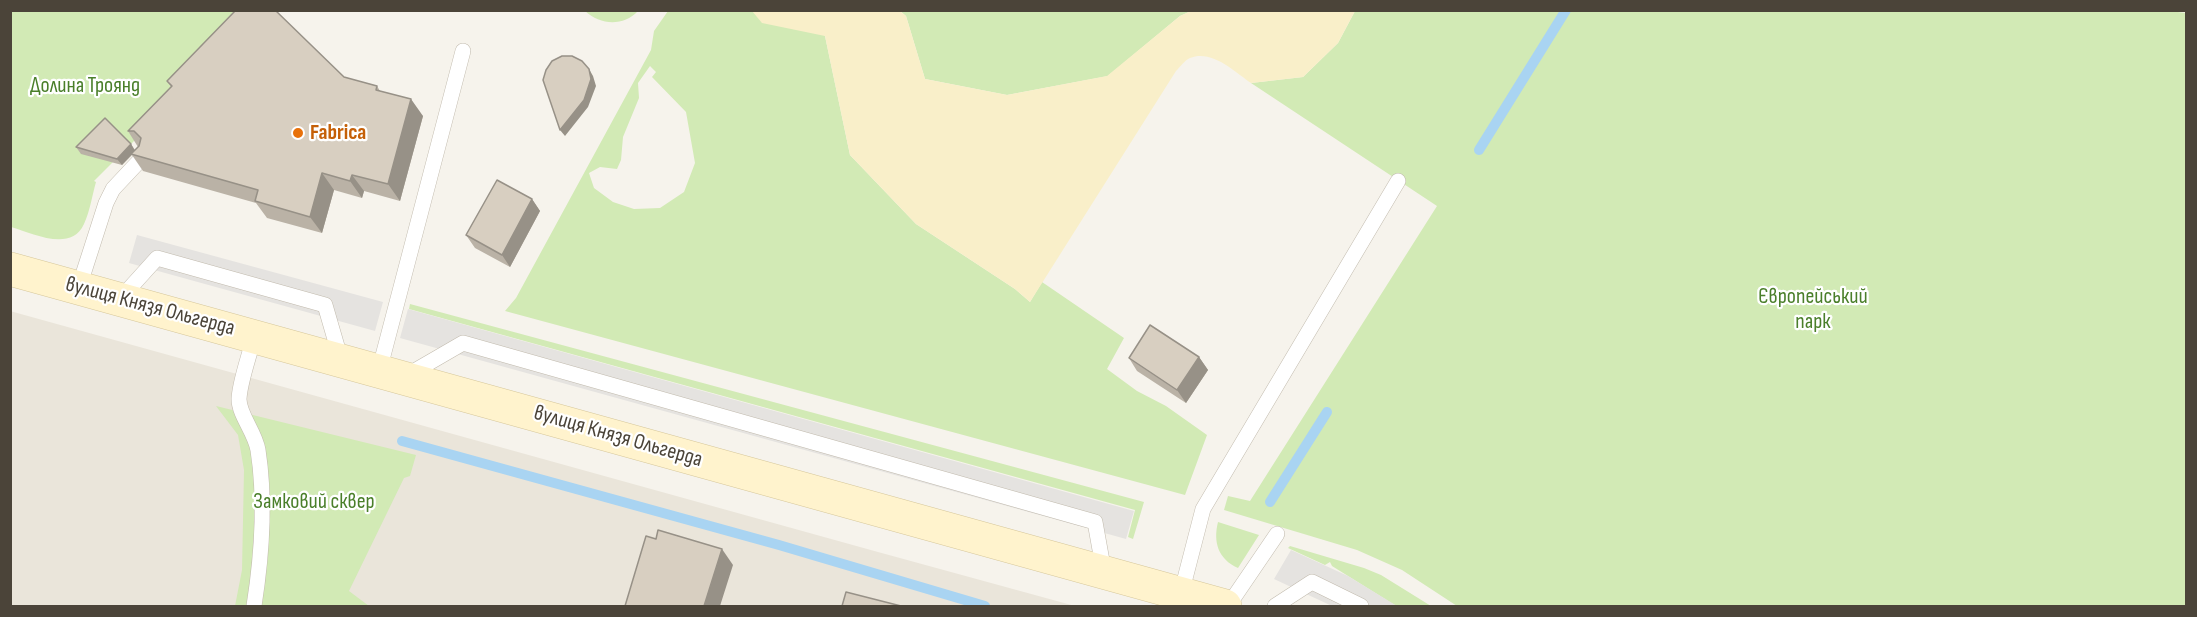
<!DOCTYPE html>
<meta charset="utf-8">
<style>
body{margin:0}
#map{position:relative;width:2197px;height:617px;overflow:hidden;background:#f6f3ec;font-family:"Sofia Sans Condensed",sans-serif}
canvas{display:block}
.frame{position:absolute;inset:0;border:12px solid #4b4439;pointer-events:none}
</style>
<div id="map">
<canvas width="2197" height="617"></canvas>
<div class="frame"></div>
</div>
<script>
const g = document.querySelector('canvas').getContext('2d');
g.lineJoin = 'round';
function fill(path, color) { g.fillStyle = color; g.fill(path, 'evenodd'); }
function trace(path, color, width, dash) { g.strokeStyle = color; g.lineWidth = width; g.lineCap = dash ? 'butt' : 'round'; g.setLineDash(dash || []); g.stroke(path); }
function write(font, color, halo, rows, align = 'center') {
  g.font = font + ' "Sofia Sans Condensed",sans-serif'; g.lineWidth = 4.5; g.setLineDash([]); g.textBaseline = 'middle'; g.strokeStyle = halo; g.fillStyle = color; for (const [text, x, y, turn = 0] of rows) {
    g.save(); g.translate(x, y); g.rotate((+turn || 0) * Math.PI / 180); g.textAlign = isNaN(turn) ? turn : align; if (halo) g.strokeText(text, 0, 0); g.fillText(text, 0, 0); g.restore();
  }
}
const residential = new Path2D(`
 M10 311 878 552 1075 606H11Z`);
const green = new Path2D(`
 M255 10 205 70 94 181 96 182C92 196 90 211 84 224 71 253 32 233 11 227L10 11Z
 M2161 10 2186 13V606H1457L1402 570 1357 550 1224 510 1228 496 1250 501 1437 206 1251 83 1303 77 1338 43 1355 11Z
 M585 11H638C623 27 600 25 585 11Z
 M668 11H800L825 36 850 155 916 224 1015 289 1030 302 1042 282 1124 338 1107 369 1137 391 1166 406 1207 435 1185 495 505 311 516 298 651 50 654 31ZM650 66 656 72 652 77 686 112 695 163 684 192 660 208 634 209 613 202 594 188 589 173 600 167 617 169 621 160 623 137 639 98 638 83Z
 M900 11H1191L1180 16 1108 76 1007 95 925 79 906 16Z
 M410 304 1144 502 1133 539 1128 537 1135 510 409 309Z
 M216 406 416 455 410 476 404 478 349 591 369 606H235L242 570 244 470 238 435Z
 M1218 522 1259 535 1238 568C1218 559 1213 542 1218 522Z
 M1290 546 1364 568 1381 575 1431 606H1396L1332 566 1330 562 1325 565 1288 548Z`);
const sand = new Path2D(`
 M752 11H900L906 16 925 79 1007 95 1107 76 1180 16 1191 11H1355L1338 43 1303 77 1251 83C1235 72 1212 49 1190 58 1185 60 1180 67 1176 71L1030 302 1015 289 916 224 850 155 825 36 762 23Z`);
const parking = new Path2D(`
 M137 235 383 302 375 331 129 263Z
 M408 309 1134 511 1126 539 400 338Z
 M1291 550 1348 576 1397 606H1332L1274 579Z`);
const stream = new Path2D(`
 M1479 150 1566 10
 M402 441 779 545 985 606
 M1270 502 1327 412`);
const service = new Path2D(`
 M79 287 106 203 113 189 143 157
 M120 299 157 258 325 305 341 360
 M379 371 463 51
 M406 376 463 343 1095 522 1104 572
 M1181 594 1203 509 1398 181
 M254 606C262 555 266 502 258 450 255 432 239 415 239 399 240 380 250 355 254 336
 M1228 606 1277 534
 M1275 606 1312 582 1361 606`);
const secondary = new Path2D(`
 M10 269 1225 606`);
const wall = new Path2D(`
 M344 77 377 86 380 91 423 116 400 201 364 191 362 198 334 190 322 233 267 218 256 203 143 171 132 155 122 165 81 154 76 147 131 144 135 150 138 147 128 131 171 87 167 81Z
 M532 199 540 211 510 267 475 248 466 235Z
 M1199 357 1208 370 1186 403 1137 371 1129 358Z`);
const shadedWall = new Path2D(`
 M589 69 593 76 596 86 588 107 565 136 560 130Z
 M411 99 423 116 400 201 388 184Z
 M131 144 135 151 122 165 117 159Z
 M322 173 334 190 322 233 310 217Z
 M352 175 364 191 362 198 350 181Z
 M532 199 540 211 510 267 502 255Z
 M1199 357 1208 370 1186 403 1177 390Z
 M722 549 733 565 720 606H704Z`);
const building = new Path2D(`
 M236 10H275L344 77 377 86 376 90 411 99 388 184 352 175 350 181 322 173 310 217 255 201 258 190 131 154 139 146 141 138 134 131H128L172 86 167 81Z
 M562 56H572L582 61 589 69 591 79 584 100 560 130 543 80 546 70 552 61Z
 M105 118 131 144 117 159 76 147Z
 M497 180 532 199 502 255 466 235Z
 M1150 325 1199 357 1177 390 1129 358Z
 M658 530 722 549 704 606H625L646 536 656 539Z
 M846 592 901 606H842Z`);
const markers = [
 [298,133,6,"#e8710a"]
];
const parkNames = [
 ["Долина Троянд",85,86],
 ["Європейський",1813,297],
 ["парк",1813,322],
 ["Замковий сквер",314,502]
];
const foodNames = [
 ["Fabrica",310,133]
];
const streetNames = [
 ["вулиця Князя Ольгерда",150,307,15],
 ["вулиця Князя Ольгерда",618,437,16]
];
fill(residential, '#eae5da');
fill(green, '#d2eab5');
fill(sand, '#f9efc9');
fill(parking, '#e5e3e0');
trace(stream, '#a9d4f2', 10);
trace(service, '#c2bbae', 16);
trace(secondary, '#d6c79b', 34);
trace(service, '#fff', 15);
trace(secondary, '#fff3cd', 33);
fill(wall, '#bab2a6');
fill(shadedWall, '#979187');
fill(building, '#d8cfc1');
trace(building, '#979187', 1.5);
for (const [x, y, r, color] of markers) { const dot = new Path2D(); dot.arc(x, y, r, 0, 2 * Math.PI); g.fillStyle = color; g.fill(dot); trace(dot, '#fff', 2); }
write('22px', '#4a7f2a', '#fff', parkNames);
write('bold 22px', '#c56008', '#fff', foodNames, 'left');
write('22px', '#4b4439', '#fff', streetNames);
</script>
